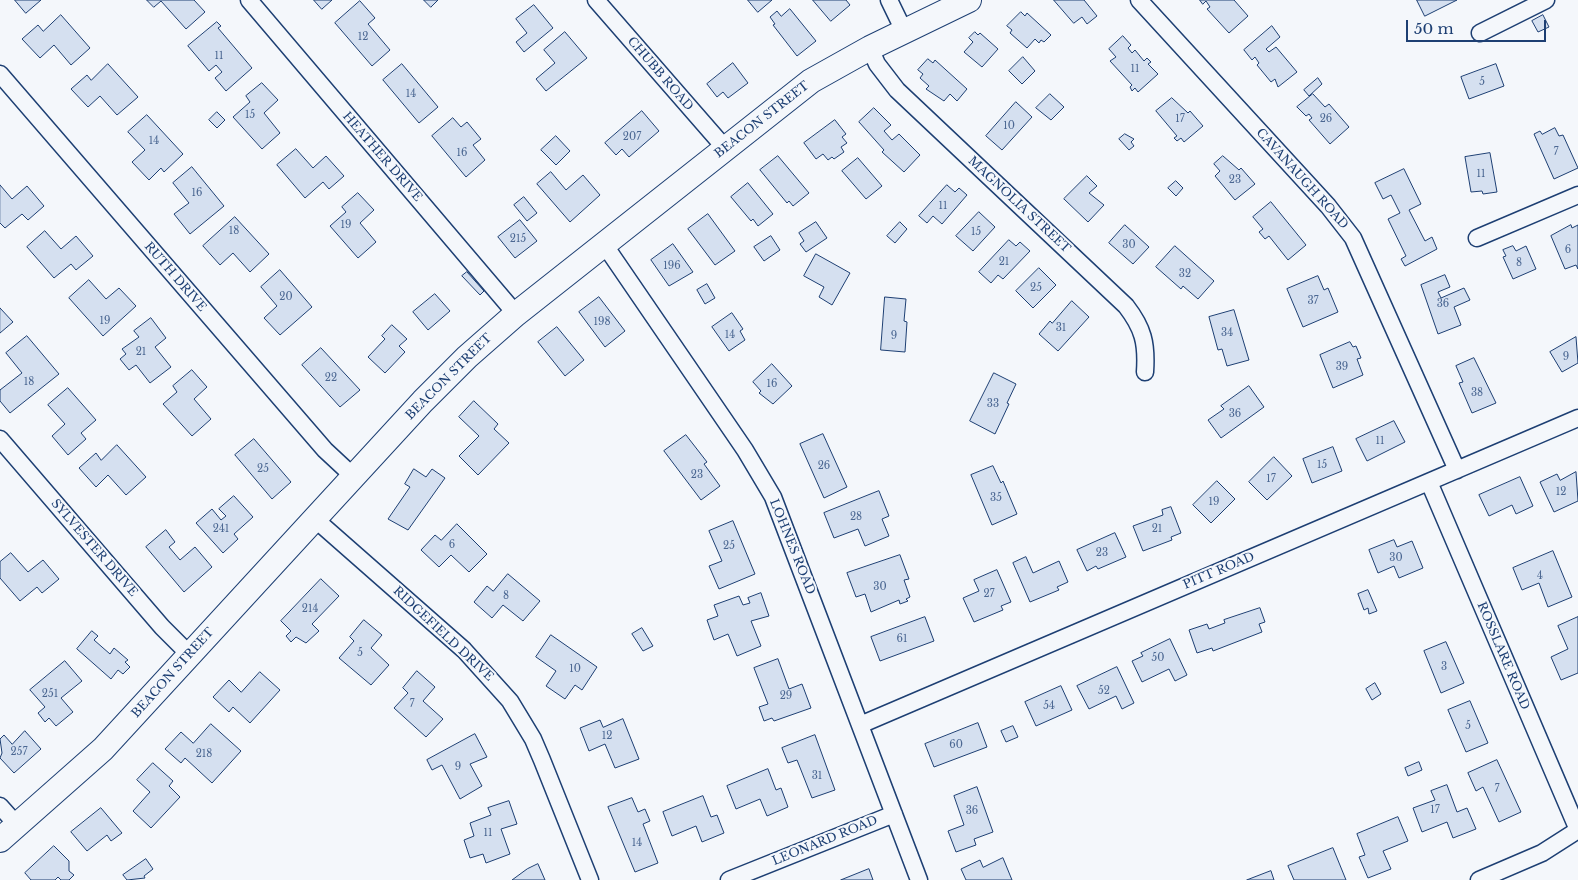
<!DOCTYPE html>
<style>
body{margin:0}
#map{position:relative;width:1578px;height:880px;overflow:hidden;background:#f4f7fb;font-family:"Libre Baskerville",serif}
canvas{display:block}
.scale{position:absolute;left:1406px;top:20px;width:140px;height:22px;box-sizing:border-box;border:2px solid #1d3f73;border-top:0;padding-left:6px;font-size:15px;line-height:18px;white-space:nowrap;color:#1d3f73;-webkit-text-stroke:4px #f4f7fb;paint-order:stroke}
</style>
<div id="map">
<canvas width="1578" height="880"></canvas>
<div class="scale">50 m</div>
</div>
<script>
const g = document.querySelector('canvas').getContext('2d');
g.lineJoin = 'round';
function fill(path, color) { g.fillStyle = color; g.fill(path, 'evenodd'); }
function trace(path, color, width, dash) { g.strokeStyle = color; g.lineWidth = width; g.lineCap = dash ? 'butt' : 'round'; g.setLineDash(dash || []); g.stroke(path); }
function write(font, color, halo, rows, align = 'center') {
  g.font = font + ' "Libre Baskerville",serif'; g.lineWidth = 4; g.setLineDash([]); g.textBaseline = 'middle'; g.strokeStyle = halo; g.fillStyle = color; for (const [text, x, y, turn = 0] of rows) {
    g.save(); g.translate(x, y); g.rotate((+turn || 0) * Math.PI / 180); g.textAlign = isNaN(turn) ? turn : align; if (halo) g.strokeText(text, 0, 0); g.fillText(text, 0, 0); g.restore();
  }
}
const building = new Path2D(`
 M15 0H41L26 13Z
 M147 0H194L205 12 186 29 161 1 154 7Z
 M314 0H332L322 9Z
 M424 0H438L431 7Z
 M748 0H772L758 12Z
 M813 0H846L850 5 831 21Z
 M1054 0H1084L1097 16 1087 24 1082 17 1074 23Z
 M1200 0H1234L1248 16 1229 33 1207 9 1210 7 1206 1 1203 4Z
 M1417 0H1457L1425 16Z
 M360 1 375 18 368 24 390 50 372 66 335 23Z
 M534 5 553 28 524 52 516 42 527 33 516 19Z
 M790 9 816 41 797 56 773 25 775 24 770 17 777 11 781 16Z
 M1021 12 1025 16 1027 13 1051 35 1044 42 1041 40 1039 43 1035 39 1027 48 1010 33 1012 30 1007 26Z
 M61 15 90 48 71 65 54 45 40 58 22 39 38 25 43 31Z
 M1543 15 1549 27 1538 32 1532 21Z
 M217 22 221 26 218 28 252 68 226 91 215 78 222 72 216 65 209 71 188 46Z
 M1272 26 1280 37 1266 49 1269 52 1276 47 1297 72 1278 87 1275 79 1271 82 1257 65 1259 63 1255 57 1252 60 1244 50Z
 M565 32 587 58 546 91 536 79 555 63 544 50Z
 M975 32 978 35 980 33 998 49 982 67 964 52 973 42 969 38Z
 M1123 36 1131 45 1128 48 1132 53 1135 50 1144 61 1147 58 1151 62 1148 64 1158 74 1138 92 1135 88 1132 91 1130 87 1132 85 1110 61 1116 57 1109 49Z
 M1023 57 1035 71 1022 84 1009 71Z
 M928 59 933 63 935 60 967 89 957 101 950 94 944 101 926 89 929 86 920 78 923 74 918 70Z
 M733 63 748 83 728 98 723 92 717 97 707 84Z
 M108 64 138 97 117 115 100 96 88 107 71 89 87 75 91 80Z
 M402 64 438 107 419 123 383 80Z
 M1496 64 1504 86 1469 99 1461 77Z
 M1318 78 1322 84 1309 96 1304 90Z
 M262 83 278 100 264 113 280 133 262 149 233 117 250 102 246 96Z
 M1050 94 1064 107 1051 120 1036 108Z
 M1313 94 1325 107 1329 104 1349 127 1330 144 1309 120 1312 118 1309 114 1306 116 1297 107Z
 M1172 98 1188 113 1190 111 1203 126 1184 142 1181 138 1177 141 1174 138 1177 136 1156 111Z
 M1016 102 1032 117 1002 150 986 136Z
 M874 108 891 125 884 131 892 140 899 134 920 155 904 172 882 152 884 150 859 122Z
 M642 111 659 131 629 157 622 149 616 155 605 143Z
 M217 112 225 120 217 128 209 120Z
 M147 115 183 154 164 172 161 168 149 180 132 162 145 150 128 132Z
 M453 118 461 127 467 122 481 139 473 145 485 160 466 177 432 136Z
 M835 120 846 134 842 137 847 143 841 147 844 152 834 159 832 157 828 160 823 154 816 159 804 143Z
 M1555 128 1559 136 1563 135 1578 168 1554 179 1534 134 1540 131 1542 134Z
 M1125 134 1134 139 1131 142 1134 146 1129 150 1119 139Z
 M556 136 570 151 556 165 541 150Z
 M296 149 313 168 326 156 344 176 329 189 323 182 305 198 277 165Z
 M1490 153 1497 192 1483 194 1482 191 1471 192 1465 157Z
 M778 156 809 193 793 206 789 201 787 203 760 170Z
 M1223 156 1239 170 1241 168 1255 184 1235 200 1215 176 1220 171 1214 164Z
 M858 158 882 186 866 199 842 171Z
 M192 167 224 206 190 234 174 214 189 203 173 183Z
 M1404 169 1421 204 1409 210 1425 241 1432 237 1437 249 1405 266 1401 259 1406 256 1388 219 1400 213 1391 195 1383 199 1375 183Z
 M551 172 566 190 583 175 600 195 570 222 537 184Z
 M1087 176 1097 186 1089 193 1104 205 1088 222 1064 199Z
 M1176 181 1183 188 1176 196 1168 188Z
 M748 183 773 214 758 226 753 219 751 221 731 197Z
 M0 185 12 199 27 186 44 206 28 220 22 214 5 228 0 223Z
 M947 185 955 192 959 188 967 195 942 224 933 216 927 223 919 216Z
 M358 193 374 210 360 223 376 242 358 258 330 226 346 212 342 207Z
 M524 197 537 213 527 221 514 205Z
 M1271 202 1306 245 1288 260 1269 236 1265 239 1259 232 1263 229 1253 217Z
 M979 212 995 227 973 251 956 236Z
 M708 214 735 251 715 265 688 229Z
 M235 217 269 254 250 272 233 253 220 265 203 246Z
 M520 220 537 241 515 258 498 237Z
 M816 222 827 238 806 252 800 244 804 241 799 233Z
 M900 222 907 229 895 243 887 236Z
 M1125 225 1149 247 1133 264 1109 243Z
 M1571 225 1572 228 1578 225V269L1576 265 1565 269 1551 236Z
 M45 231 61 249 76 236 93 256 76 270 71 264 54 278 27 247Z
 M771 236 780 250 764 261 754 247Z
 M1009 240 1016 246 1020 242 1030 251 1003 279 998 275 991 283 979 272Z
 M673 244 693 272 669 286 651 260Z
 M1175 246 1214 281 1198 299 1183 286 1181 289 1156 267Z
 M1513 246 1516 251 1526 246 1536 269 1513 279 1503 257 1506 256 1503 250Z
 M816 254 850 273 832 305 819 297 824 287 804 276Z
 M1039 268 1056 285 1033 308 1016 291Z
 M280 270 312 307 280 335 264 318 277 306 261 287Z
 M467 272 484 291 480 295 462 276Z
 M1445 275 1450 287 1438 292 1441 298 1464 288 1470 300 1454 307 1461 325 1438 334 1421 285Z
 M1318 276 1324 290 1328 288 1338 312 1303 327 1287 289Z
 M89 280 106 299 119 288 136 306 103 336 69 298Z
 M707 284 715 298 705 304 697 290Z
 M435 294 450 311 428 330 413 312Z
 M599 297 625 331 605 347 579 312Z
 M885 297 906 299 904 321 907 322 905 352 881 350Z
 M1072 301 1089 317 1058 351 1039 334 1050 321 1052 323Z
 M0 308 13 322 0 333Z
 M1234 310 1249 360 1227 366 1222 349 1218 350 1209 317Z
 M732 313 743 329 740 331 745 340 729 351 712 327Z
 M151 318 166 338 155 347 171 367 150 383 136 365 129 370 120 359 126 354 122 349 139 337 134 331Z
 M392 325 407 339 399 346 405 352 385 373 368 357 385 339 382 336Z
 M557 327 584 360 565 376 538 342Z
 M27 336 59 374 10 413 0 401V390L22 373 6 353Z
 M1576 337 1578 363 1562 372 1550 352Z
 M1350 342 1353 347 1356 346 1361 358 1357 359 1363 375 1333 388 1320 355Z
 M321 348 360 390 340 407 302 365Z
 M1474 358 1496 403 1472 413 1459 383 1463 382 1456 366Z
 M772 364 792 386 773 404 759 393 761 391 753 382Z
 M192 370 207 387 194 399 211 419 192 436 163 404 177 392 173 386Z
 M994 373 1016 384 1007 403 1009 404 995 434 970 421Z
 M1249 386 1264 407 1221 438 1208 420 1224 409 1221 406Z
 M68 388 96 420 81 433 86 439 68 455 52 436 65 424 48 405Z
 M474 401 498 424 494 429 509 443 478 475 459 456 479 436 459 417Z
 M1394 421 1405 442 1367 461 1356 439Z
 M823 434 847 487 824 498 800 444Z
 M686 435 707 462 704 464 720 486 701 500 664 451Z
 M254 439 291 482 272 499 235 455Z
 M117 445 146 477 126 495 108 475 96 487 79 468 96 453 101 460Z
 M1333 447 1342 471 1312 483 1303 459Z
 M1274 457 1292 476 1267 500 1249 482Z
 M993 466 1001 483 1003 481 1017 514 992 525 971 475Z
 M414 469 426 477 432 469 445 478 408 530 388 519 410 487 405 484Z
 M1576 472 1578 501 1554 512 1540 482 1557 474 1560 480Z
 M1520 477 1533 506 1516 514 1512 505 1489 516 1479 495Z
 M1217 481 1235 499 1211 523 1193 505Z
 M879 491 889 516 882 519 889 536 865 546 858 529 834 538 824 513Z
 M234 496 253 517 234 534 238 539 223 553 196 523 212 509 221 520 226 516 219 509Z
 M1171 507 1181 533 1171 537 1172 540 1143 551 1133 526 1163 515 1162 510Z
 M733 521 755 574 719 589 709 566 722 561 709 531Z
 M457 524 487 554 469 572 451 555 439 567 421 550 435 535 441 540Z
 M166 530 175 542 169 547 180 560 195 547 212 567 184 592 146 547Z
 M1115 533 1126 557 1098 569 1096 566 1087 571 1077 550Z
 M1394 540 1397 547 1412 541 1423 568 1399 578 1394 566 1378 573 1369 550Z
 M1553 551 1572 597 1548 607 1539 583 1522 590 1513 568Z
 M11 553 28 572 43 560 59 579 42 593 37 587 20 601 0 578V562Z
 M900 555 909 579 904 580 910 597 906 599 908 601 900 604 899 600 871 612 865 594 856 597 847 573Z
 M1026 557 1033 573 1059 561 1068 582 1057 587 1059 590 1030 602 1013 563Z
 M997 570 1011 602 1001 606 1003 610 974 622 963 598 979 591 974 580Z
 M508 574 540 601 523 621 503 605 492 618 474 602 487 586 493 591Z
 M321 579 339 596 312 624 319 631 306 643 296 637 291 642 286 636 291 631 281 621Z
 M1368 590 1377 611 1369 614 1368 608 1364 610 1358 594Z
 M761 593 769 616 751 621 761 646 737 656 728 634 714 640 707 620 718 616 714 605 739 596 743 605 750 603 748 598Z
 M1260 608 1265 622 1259 624 1262 632 1213 651 1212 648 1197 653 1189 630 1207 624 1209 629 1225 623 1224 620Z
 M925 617 934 641 880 661 871 637Z
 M1578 617V673L1561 680 1551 657 1568 649 1558 626Z
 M364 620 382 635 371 648 389 665 371 685 339 658 354 641 350 637Z
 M642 628 653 646 643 651 632 634Z
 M92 631 98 636 94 640 110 654 114 648 128 660 125 662 130 667 123 674 118 670 111 679 77 649Z
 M551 635 597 667 582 690 575 685 565 699 546 686 556 671 536 657Z
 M1170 639 1187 675 1175 681 1169 669 1142 682 1132 661 1143 656 1141 653Z
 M1446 642 1464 683 1441 693 1424 651Z
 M778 659 789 689 802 684 811 708 774 721 772 718 764 721 759 707 768 704 754 668Z
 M65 661 82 681 61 698 73 712 56 726 49 718 45 722 38 713 45 707 30 690Z
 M1117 667 1134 703 1122 709 1116 696 1089 709 1077 686Z
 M417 671 435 687 423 701 443 719 426 737 394 708 408 693 403 688Z
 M260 672 280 690 250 723 233 707 229 712 213 697 229 680 241 692Z
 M1375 683 1381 694 1372 700 1366 689Z
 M1061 686 1072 710 1036 726 1025 702Z
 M1470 701 1488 743 1466 752 1448 710Z
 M623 719 639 759 615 768 605 744 589 751 580 728 600 720 603 727Z
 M978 723 987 747 934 767 925 744Z
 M211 724 241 751 212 783 185 758 181 763 165 749 181 732 193 743Z
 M1013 726 1018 737 1006 742 1001 731Z
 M25 731 41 749 14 773 0 758 2 753 0 739 4 735 12 744Z
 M475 734 487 757 470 764 482 786 460 799 442 765 432 770 427 760Z
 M815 735 835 790 812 798 797 760 788 763 782 748Z
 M1497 760 1521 812 1499 822 1483 787 1476 791 1468 773Z
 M1419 762 1422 770 1408 776 1405 768Z
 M153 763 173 781 169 786 180 797 151 828 133 811 150 792 137 780Z
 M768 769 776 790 781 788 788 807 767 816 760 799 736 809 727 786Z
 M1447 785 1457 812 1467 808 1476 829 1453 838 1447 822 1422 832 1413 808 1435 800 1431 791Z
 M977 787 993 832 974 839 976 845 956 852 948 831 964 825 954 796Z
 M703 796 711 817 717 815 724 833 702 842 696 826 672 836 663 812Z
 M632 798 638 812 645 809 650 821 643 824 658 863 635 872 608 807Z
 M509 801 517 824 501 829 510 854 486 863 483 854 470 858 464 840 474 836 470 823 491 815 488 808Z
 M101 808 122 833 111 841 107 835 87 851 71 832Z
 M1398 817 1408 841 1383 851 1391 869 1368 878 1359 857 1365 855 1357 834Z
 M54 846 69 861V871L74 875 69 880H61L58 877 55 880H31L25 873Z
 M1333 848 1346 880H1294L1288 866Z
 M1003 858 1012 880H966L961 869 980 860 983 867Z
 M146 859 153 869 144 876 145 878 127 880 123 875Z
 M538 864 545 880H512L527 869Z
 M869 869 873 880H841Z
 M1271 871 1274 880H1247Z`);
const street = new Path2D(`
 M249 0 516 314
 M596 0 725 148
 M889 0 904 31
 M1139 0 1328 206 1353 238 1457 470
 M1480 33 1546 0
 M870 48 877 64 897 90 1126 306C1143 328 1147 343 1145 372
 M0 74 325 450 354 477
 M1477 238 1578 195
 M604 244 745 450 773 497 919 880
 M0 439 162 627 190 655
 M1429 482 1578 830
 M315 519 464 650 510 701 533 739 542 760 590 880
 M860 725 1578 418
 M0 806 17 825
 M729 880 894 814
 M1479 880 1542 853 1578 830`);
const secondary = new Path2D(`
 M0 840 103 749 423 401 467 357 516 314 811 81 870 48 969 0`);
const numberNames = [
 ["12",363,37],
 ["11",219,56],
 ["11",1135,69],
 ["5",1482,82],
 ["14",411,94],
 ["15",250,115],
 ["17",1180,119],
 ["26",1326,119],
 ["10",1009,126],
 ["207",632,137],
 ["14",154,141],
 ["7",1556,152],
 ["16",462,153],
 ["11",1481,174],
 ["23",1235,180],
 ["16",197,193],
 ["11",943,206],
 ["19",346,225],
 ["18",234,231],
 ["15",976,232],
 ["215",518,239],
 ["30",1129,245],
 ["6",1568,250],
 ["21",1004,262],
 ["8",1519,263],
 ["196",672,266],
 ["32",1185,274],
 ["25",1036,288],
 ["20",286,297],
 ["37",1313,301],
 ["36",1443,304],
 ["19",105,321],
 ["198",602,322],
 ["31",1061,328],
 ["34",1227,333],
 ["14",730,335],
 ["9",894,336],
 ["21",141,352],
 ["9",1566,357],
 ["39",1342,367],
 ["22",331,378],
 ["18",29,382],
 ["16",772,384],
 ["38",1477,393],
 ["33",993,404],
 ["36",1235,414],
 ["11",1380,441],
 ["15",1322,465],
 ["26",824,466],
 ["25",263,469],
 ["23",697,475],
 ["17",1271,479],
 ["12",1561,492],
 ["35",996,498],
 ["19",1214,502],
 ["28",856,517],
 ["241",221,529],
 ["21",1157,529],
 ["6",452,545],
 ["25",729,546],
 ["23",1102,553],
 ["30",1396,558],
 ["4",1540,576],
 ["30",880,587],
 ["27",989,594],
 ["8",506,596],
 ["214",310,609],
 ["61",902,639],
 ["5",360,653],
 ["50",1158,658],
 ["3",1444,667],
 ["10",575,669],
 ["52",1104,691],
 ["251",50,694],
 ["29",786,696],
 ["7",412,704],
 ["54",1049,706],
 ["5",1468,726],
 ["12",607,736],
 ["60",956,745],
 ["257",19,752],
 ["218",204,754],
 ["9",458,767],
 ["31",817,776],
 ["7",1497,789],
 ["17",1435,810],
 ["36",972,811],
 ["11",488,833],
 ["14",637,843]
];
const streetNames = [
 ["CHUBB ROAD",660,74,49],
 ["BEACON STREET",762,120,-38],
 ["HEATHER DRIVE",382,157,49],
 ["CAVANAUGH ROAD",1302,179,48],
 ["MAGNOLIA STREET",1019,205,43],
 ["RUTH DRIVE",175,277,49],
 ["BEACON STREET",449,377,-45],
 ["LOHNES ROAD",792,547,68],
 ["SYLVESTER DRIVE",94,548,49],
 ["PITT ROAD",1219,571,-23],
 ["RIDGEFIELD DRIVE",443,634,43],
 ["ROSSLARE ROAD",1503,656,67],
 ["BEACON STREET",173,673,-48],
 ["LEONARD ROAD",825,841,-22]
];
fill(building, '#d5e0f0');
trace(building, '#1d3f73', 1);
trace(street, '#1d3f73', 19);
trace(secondary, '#1d3f73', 26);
trace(street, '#f4f7fb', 16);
trace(secondary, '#f4f7fb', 24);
write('10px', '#4b6792', null, numberNames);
write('12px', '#1d3f73', '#f4f7fb', streetNames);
</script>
